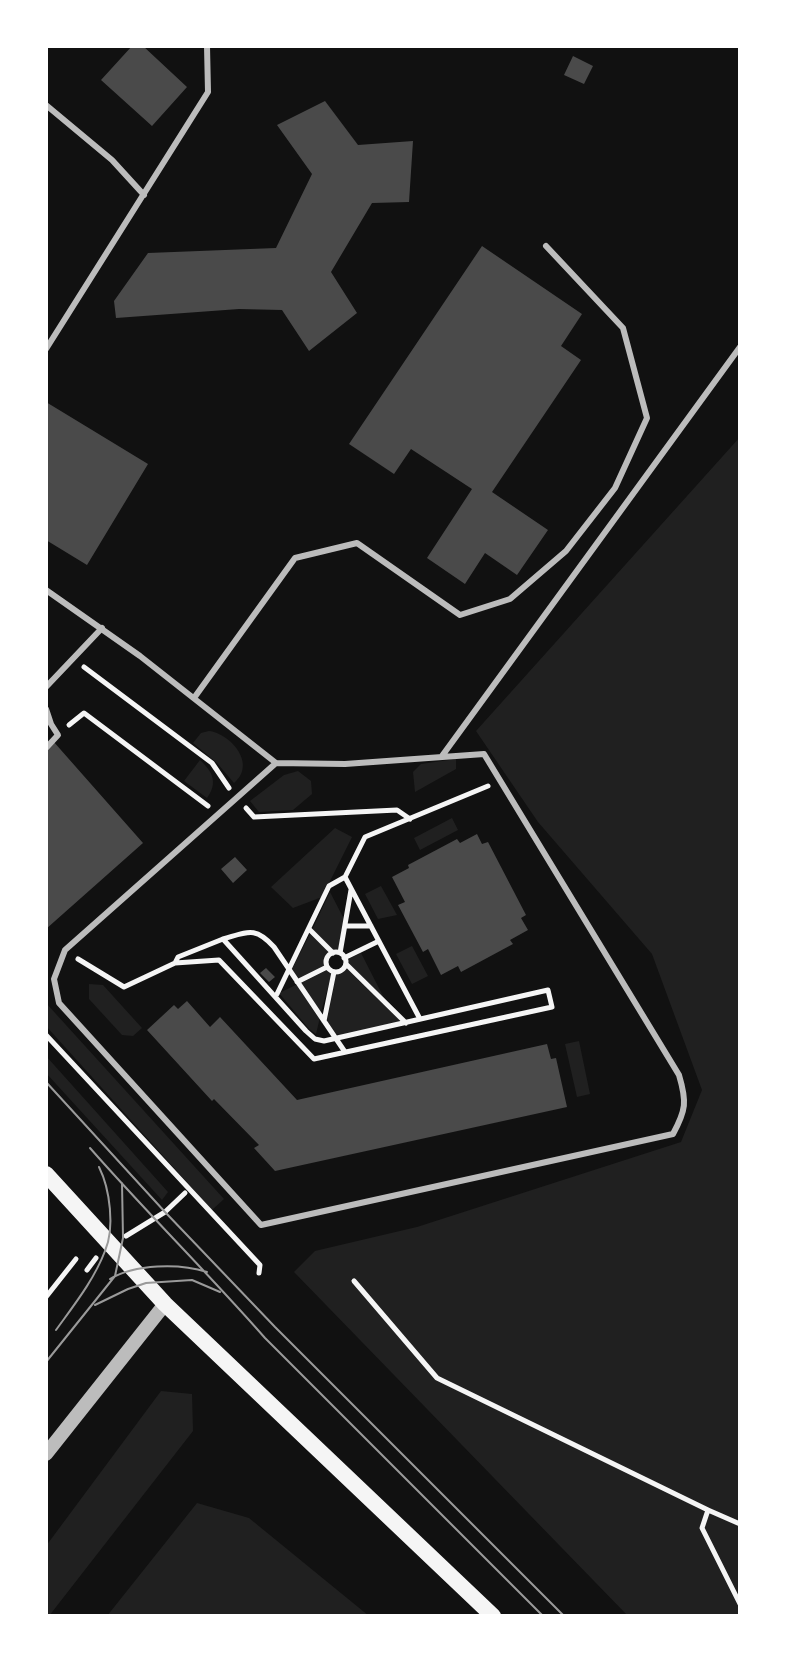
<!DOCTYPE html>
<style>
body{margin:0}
#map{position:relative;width:786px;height:1662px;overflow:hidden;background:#111;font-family:"Roboto Condensed",sans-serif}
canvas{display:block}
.frame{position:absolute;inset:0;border:48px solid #fff;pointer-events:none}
</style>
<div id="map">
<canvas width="786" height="1662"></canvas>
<div class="frame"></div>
</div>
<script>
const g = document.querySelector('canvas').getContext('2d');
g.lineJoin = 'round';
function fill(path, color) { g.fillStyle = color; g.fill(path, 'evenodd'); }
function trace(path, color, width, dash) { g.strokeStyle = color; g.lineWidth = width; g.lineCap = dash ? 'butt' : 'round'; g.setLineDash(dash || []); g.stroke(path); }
const green = new Path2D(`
 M740 437V1616H628L294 1272 315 1251 417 1227 681 1142 702 1090 652 954 538 822 476 731Z
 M209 731C231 734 257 764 234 783L217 763 193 743 201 733Z
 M456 759V769L415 792 413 772 421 764Z
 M200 760C213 772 218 783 207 798L184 781Z
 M298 771 311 781 312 794 293 810 259 812 250 801 284 775Z
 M452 818 458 830 420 850 414 838Z
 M335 828 352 837 322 897 293 908 271 887Z
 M381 886 397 915 378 919 365 894Z
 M330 892 344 919 338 951H334L312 930Z
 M310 934 330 953 326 956 324 966 299 979 292 969Z
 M412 946 428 976 412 984 396 954Z
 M361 953 386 1002 348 964 347 960Z
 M346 968 402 1021 341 1036 335 1033 327 1021 336 975 342 973Z
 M327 970 332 973 321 1012 301 983Z
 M89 984 103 985 142 1028 133 1036 122 1035 89 999Z
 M298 984 320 1017 316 1034 309 1029 279 993Z
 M46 1003 224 1199 212 1210 46 1026Z
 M579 1041 590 1094 577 1097 565 1044Z
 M46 1056 168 1192 162 1200 46 1073Z
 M161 1391 192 1394 193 1431 49 1616H46V1546Z
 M197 1503 249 1518 369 1616H107Z`);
const building = new Path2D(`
 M132 46H143L187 87 152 126 101 80Z
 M573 56 593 66 584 84 564 75Z
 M325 101 358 145 413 141 409 202 372 203 331 272 357 313 309 351 282 310 239 309 116 318 114 301 148 253 276 248 312 174 277 125Z
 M482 246 582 314 561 346 581 360 492 492 548 530 517 575 485 553 465 584 427 558 472 489 411 449 394 474 349 444Z
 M46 402 148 464 87 565 46 540Z
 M53 741 143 843 46 929V748Z
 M477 834 482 844 488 842 526 915 521 918 528 930 510 940 513 944 461 972 458 966 441 975 428 949 423 952 398 905 405 902 392 877 409 868 408 865 457 839 460 843Z
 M235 857 247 870 233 883 221 869Z
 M266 968 275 977 269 982 260 973Z
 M187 1001 210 1027 220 1017 297 1100 547 1044 551 1059 556 1058 567 1107 275 1171 254 1148 259 1145 214 1099 212 1101 147 1030 174 1005 178 1009Z`);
const path = new Path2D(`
 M84 667 212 763 229 788
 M69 725 84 713 208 806
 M246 808 254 817 397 810 410 819
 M345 926H371
 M309 929 333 953
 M223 939C248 932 255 926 274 947L345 1052
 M326 962a10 10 0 1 1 20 0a10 10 0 1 1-20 0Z
 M340 953 351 890
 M344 958 379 941
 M78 959 124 987 175 963 219 960 314 1059 552 1007 548 990 324 1041 315 1039 306 1031 223 939 178 957 175 963
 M346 964 406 1023
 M297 982 327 967
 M277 994 329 886 345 877
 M420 1019 345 877 365 837 488 786
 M324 1021 334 972
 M46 1035 260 1265 259 1273
 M126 1236 165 1212 185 1193
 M87 1270 96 1258
 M354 1281 437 1378 708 1510
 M46 1297 76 1259
 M740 1524 708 1510 702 1528 740 1604`);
const service = new Path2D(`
 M46 105 112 160 144 195
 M46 349 208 92 207 46
 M46 590 140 656 276 763 345 764 484 754 679 1075C687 1102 686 1110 673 1134L261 1225 59 1003 54 979 65 950 276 763
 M46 687 102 628
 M194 698 295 558 357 543 460 615 510 599 566 551 615 488 647 418 623 328 546 246
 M46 709 51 724 58 735 46 748
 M442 756 740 347`);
const tertiary = new Path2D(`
 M46 1454 165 1304`);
const secondary = new Path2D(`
 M46 1174 165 1304 493 1616`);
const tram = new Path2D(`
 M46 1082 165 1212 275 1327 564 1616
 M90 1148C147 1213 208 1273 265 1338L543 1616
 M110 1279C135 1264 179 1263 207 1272
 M95 1305 128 1289 146 1283 192 1280 220 1292
 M56 1330C74 1305 94 1280 105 1251 115 1228 110 1189 99 1167
 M46 1362 115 1276 123 1238 122 1183`);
fill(green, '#202020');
fill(building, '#4a4a4a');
trace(path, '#f5f5f5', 5);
trace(service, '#bcbcbc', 6);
trace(tertiary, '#bcbcbc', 14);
trace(secondary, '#f5f5f5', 16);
trace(tram, '#9a9a9a', 2);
</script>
